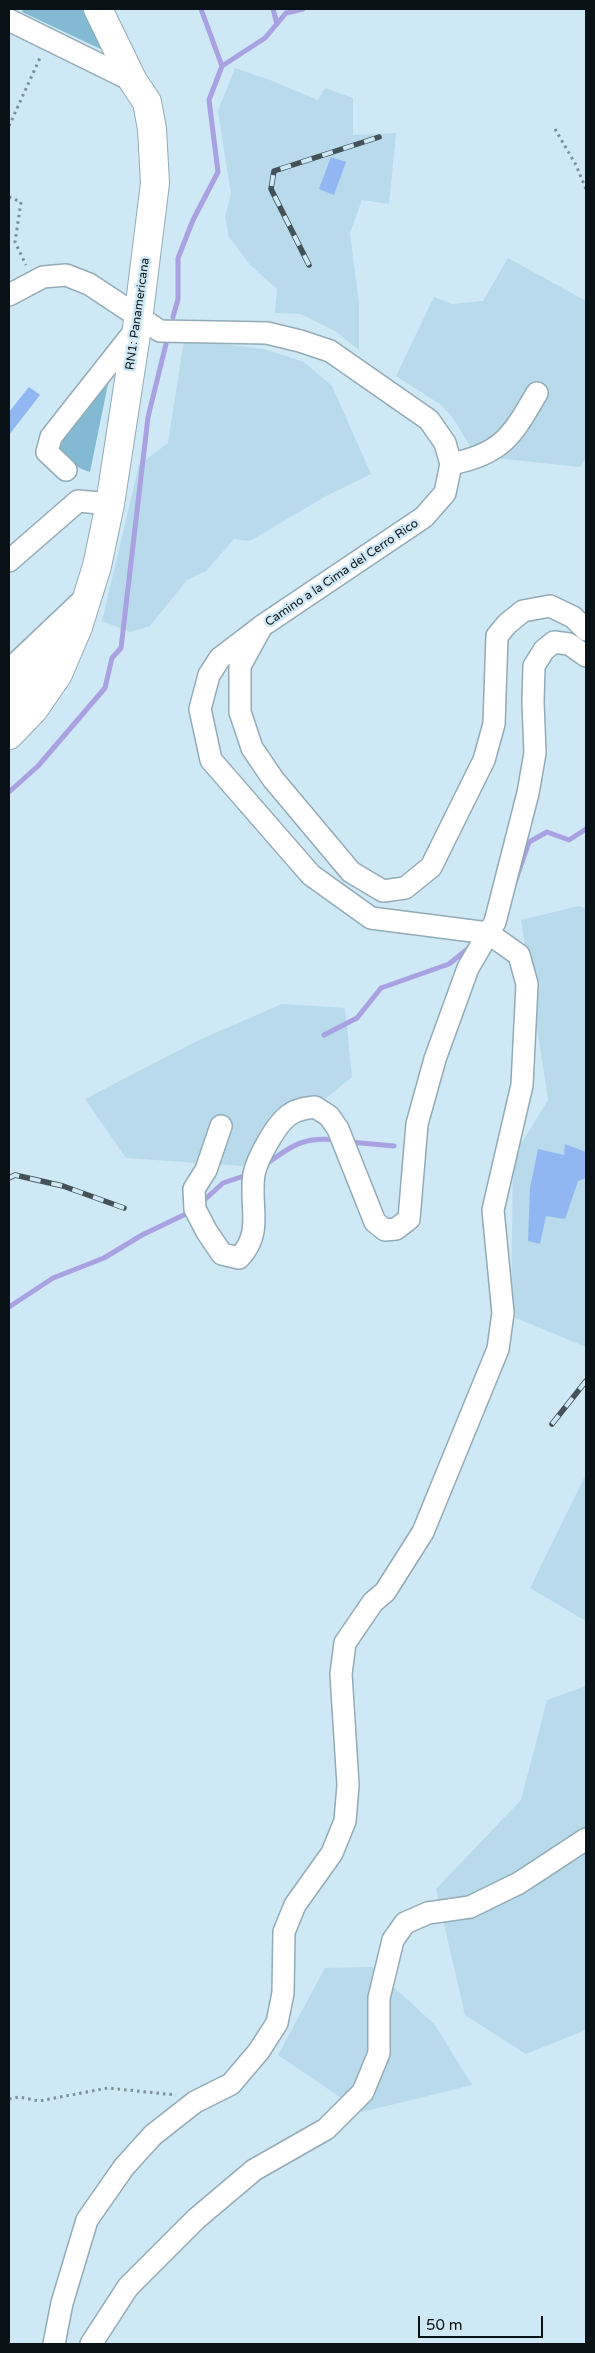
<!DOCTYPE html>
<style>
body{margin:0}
#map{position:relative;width:595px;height:2353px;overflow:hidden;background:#cee8f5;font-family:"Varela Round",sans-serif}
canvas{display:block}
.frame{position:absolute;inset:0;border:10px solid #081115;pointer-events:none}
.scale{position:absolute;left:418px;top:2316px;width:125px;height:22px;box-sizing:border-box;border:2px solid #081115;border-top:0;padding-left:6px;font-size:15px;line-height:18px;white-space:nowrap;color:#081115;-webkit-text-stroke:4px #cee8f5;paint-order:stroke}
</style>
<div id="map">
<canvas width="595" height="2353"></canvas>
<div class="frame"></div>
<div class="scale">50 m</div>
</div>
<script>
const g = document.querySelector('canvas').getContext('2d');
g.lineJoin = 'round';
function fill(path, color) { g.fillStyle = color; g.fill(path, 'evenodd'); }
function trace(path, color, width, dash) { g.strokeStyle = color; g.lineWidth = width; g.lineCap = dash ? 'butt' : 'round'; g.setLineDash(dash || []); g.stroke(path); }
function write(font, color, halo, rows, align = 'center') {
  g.font = font + ' "Varela Round",sans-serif'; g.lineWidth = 5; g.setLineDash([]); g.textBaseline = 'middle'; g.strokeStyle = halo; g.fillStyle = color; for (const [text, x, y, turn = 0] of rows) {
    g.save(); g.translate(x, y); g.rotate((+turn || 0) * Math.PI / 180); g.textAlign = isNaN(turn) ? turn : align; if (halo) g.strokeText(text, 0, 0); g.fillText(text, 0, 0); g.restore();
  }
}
const built = new Path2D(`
 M235 68 270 80 318 100 325 88 353 98V135L396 133 389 204 362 200 350 233 359 304V350L335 331 301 314 275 313 277 289 250 265 229 237 225 217 231 194 218 111Z
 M508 258 586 301V458L580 467 476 456 453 418 440 404 396 376 434 297 452 304 483 301Z
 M184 340 264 349 304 362 332 386 371 474 326 496 250 541 234 539 206 571 187 580 150 626 130 632 102 621 139 465 168 443Z
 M579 906 586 908V1347L511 1316 513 1157 548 1100 521 920Z
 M282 1004 345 1008 352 1077 242 1166 126 1158 85 1099 199 1040Z
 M586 1474V1621L530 1588Z
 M586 1686V2030L526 2054 465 2015 436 1889 521 1800 547 1700Z
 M372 1967 435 2025 472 2085 362 2112 278 2055 325 1968Z`);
const green = new Path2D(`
 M23 9H87L111 54 22 12Z
 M109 379 90 472C77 469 67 459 60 448L64 437Z`);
const stream = new Path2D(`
 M273 9 277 24
 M222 66 265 38 286 13 303 9
 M173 317 178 299V258L193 220 218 172 209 100 222 66 201 9
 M9 792 38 766 105 688 112 658 121 648 148 417 166 344
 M511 894 529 842 547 832 569 840 586 829
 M324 1035 357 1018 381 988 449 964 470 947
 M350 1142 394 1146
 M265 1165C291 1146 303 1136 337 1140
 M200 1204 223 1183 250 1174
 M9 1307 53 1278 104 1258 142 1235 192 1211`);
const building = new Path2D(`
 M331 157 346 162 334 195 319 189Z
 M29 387 40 395 9 435V412Z
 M565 1144 586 1152V1178L578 1181 565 1219 546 1216 540 1244 528 1241 530 1188 538 1149 564 1155Z`);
const path = new Path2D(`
 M9 126 40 58
 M555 129 576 165 586 189
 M9 197 21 202 15 242 26 265
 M9 2099 19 2097 39 2101 108 2088 176 2095`);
const minor = new Path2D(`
 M9 20 133 81
 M9 295 43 277 66 275 89 284 160 331 267 333 300 341 330 351 429 420 445 443 451 464 445 493 424 517 262 626 240 666V712L252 748 273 779 351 872 383 891 405 888 431 867 484 760 494 724 497 636 507 624 523 611 550 606 573 617 586 630
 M451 464C502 454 512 436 537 393
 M66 470 47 452 51 437 137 328
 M9 561 78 501 110 504
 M9 670 88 595
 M221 1126 206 1170 194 1189 195 1209 207 1232 222 1254 239 1258C264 1232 249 1207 254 1174 257 1159 276 1124 289 1115 297 1109 306 1108 315 1107L329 1116 338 1129 375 1222 385 1230 396 1229 409 1219 417 1124 435 1059 468 968 495 922 528 793 535 753 533 702 534 666 544 650 554 642 569 644 586 656
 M54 2344 62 2303 87 2220 124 2167 153 2135 195 2102 231 2084 259 2051 277 2023 283 1993 284 1932 295 1905 332 1853 345 1821 348 1785 341 1674 345 1643 373 1602 385 1592 423 1532 498 1349 503 1313 493 1210 522 1085 527 984 519 955 488 933 371 918 311 875 211 760 200 709 209 675 220 658 262 626
 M91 2344 128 2287 196 2219 254 2170 326 2129 363 2092 379 2053V1998L393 1940 405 1923 428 1913 470 1907 519 1883 586 1839`);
const highway = new Path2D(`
 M9 700 62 645
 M9 735 34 709 58 674 78 627 97 566 110 504 137 328 155 183 152 129 147 102 133 81 98 9`);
const rail = new Path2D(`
 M309 265 271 189 274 171 379 137
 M9 1178 15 1175 63 1186 124 1208
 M552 1424 586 1381`);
const streetNames = [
 ["RN1: Panamericana",138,314,-82],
 ["Camino a la Cima del Cerro Rico",342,573,-34]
];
fill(built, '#b8daea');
fill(green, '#83bad3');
trace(stream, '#a8a1e2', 5);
fill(building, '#90b7f1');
trace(minor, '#92abb7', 24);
trace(highway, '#92abb7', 30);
trace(path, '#7c8f98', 3, [2.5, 4]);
trace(minor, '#fff', 21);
trace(highway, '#fff', 28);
trace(rail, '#435158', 5.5);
trace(rail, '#cee8f5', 4, [11]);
write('12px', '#081115', '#cee8f5', streetNames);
</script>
